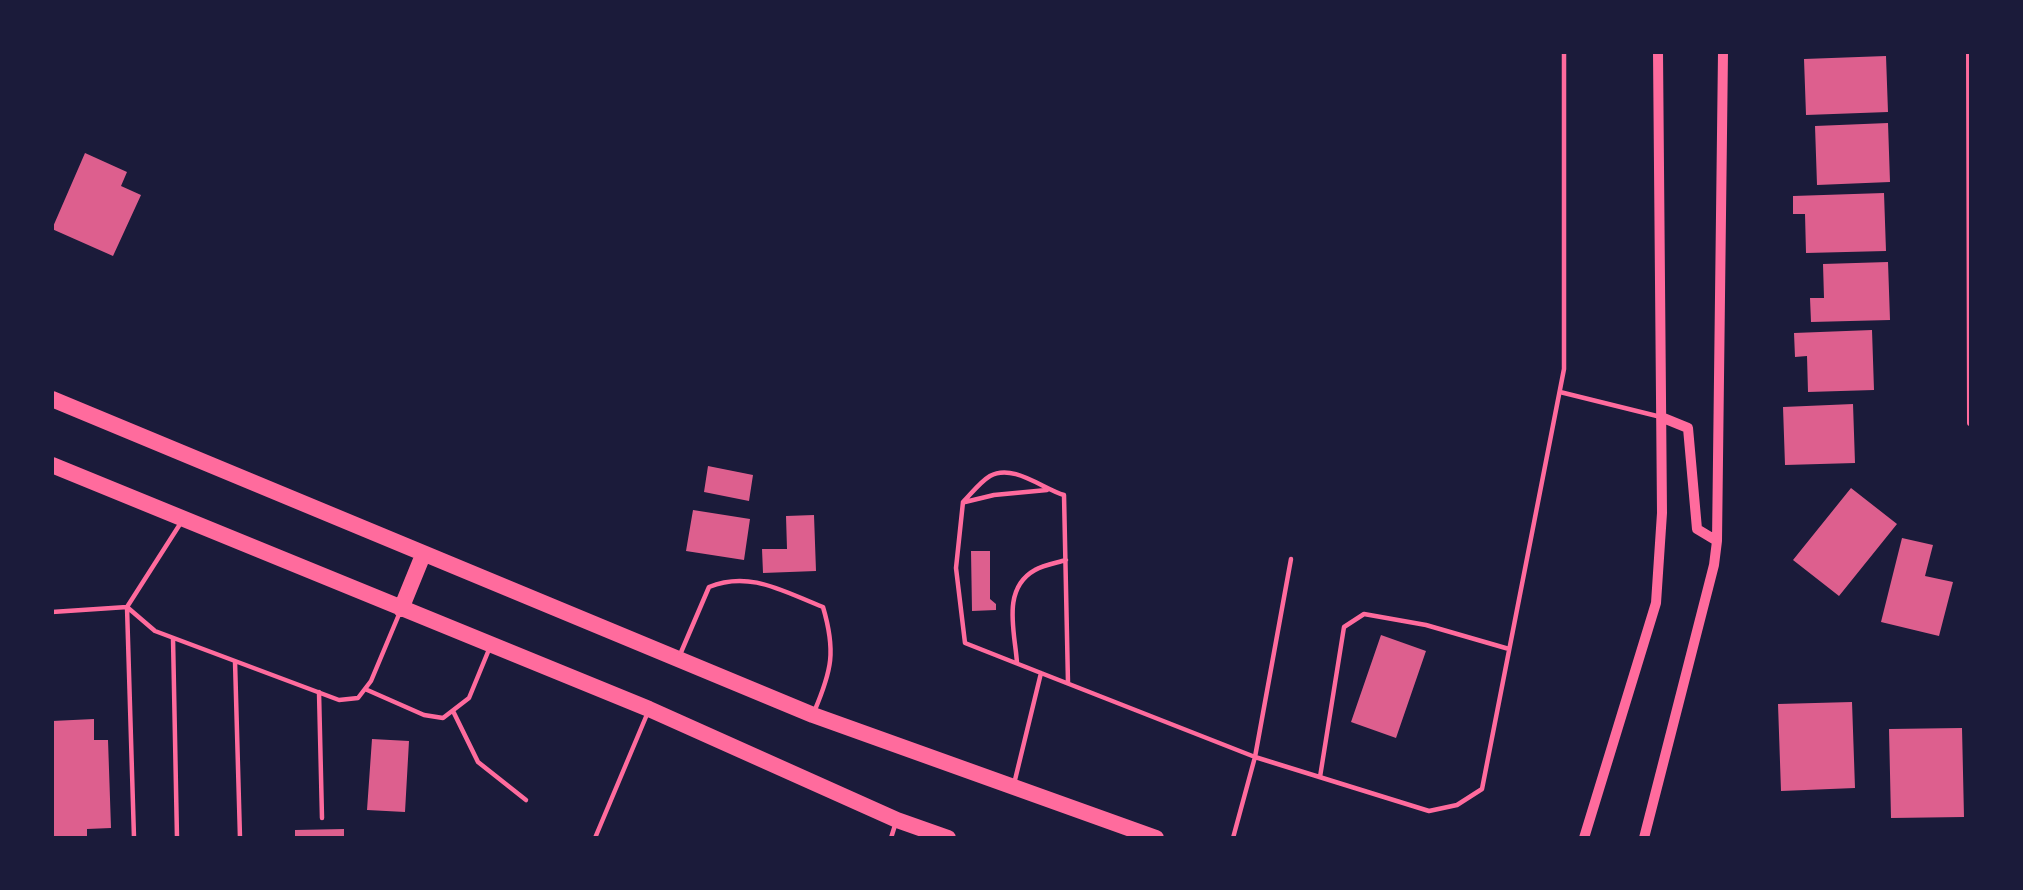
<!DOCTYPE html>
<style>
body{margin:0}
#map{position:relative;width:2023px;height:890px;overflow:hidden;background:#1b1b3a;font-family:Jost,sans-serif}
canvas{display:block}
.frame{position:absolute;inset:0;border:54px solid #1b1b3a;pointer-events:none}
</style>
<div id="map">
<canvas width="2023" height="890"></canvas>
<div class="frame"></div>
</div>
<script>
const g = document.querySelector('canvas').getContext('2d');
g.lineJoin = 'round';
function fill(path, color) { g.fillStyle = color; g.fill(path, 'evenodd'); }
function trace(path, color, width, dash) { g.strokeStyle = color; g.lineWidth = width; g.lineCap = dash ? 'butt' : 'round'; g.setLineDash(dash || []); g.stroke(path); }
const building = new Path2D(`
 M1886 56 1888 112 1806 115 1804 59Z
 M1888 123 1890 182 1817 185 1815 126Z
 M85 153 127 172 121 186 141 195 113 256 52 229Z
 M1884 193 1886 251 1806 253 1805 214H1793V196Z
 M1888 262 1890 320 1811 322 1810 298H1824L1823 264Z
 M1872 330 1874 390 1808 392 1807 356 1795 357 1794 333Z
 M1853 404 1855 463 1785 465 1783 407Z
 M708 466 753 475 749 501 704 492Z
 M1851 488 1897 524 1839 596 1793 560Z
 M693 510 750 519 744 560 686 551Z
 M814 515 816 571 763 573 762 549H787L786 516Z
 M1902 538 1933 545 1925 576 1953 582 1939 636 1881 622Z
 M971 551H990V599L996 604V610L972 611Z
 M1381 635 1426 651 1396 738 1351 722Z
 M1852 702 1855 788 1781 791 1778 704Z
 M94 719V740H108L111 828 87 829V838H53L52 721Z
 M1962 728 1964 817 1891 818 1889 729Z
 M372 739 409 741 405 812 367 810Z
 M344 829V838H295V830Z`);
const service = new Path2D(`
 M1560 392 1661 417
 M965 502 994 495 1047 490
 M127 607 155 631 339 700 358 698 371 681 400 612
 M127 607 134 838
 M52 612 127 607 182 521
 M173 638 177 838
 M679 657 709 587C750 570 784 592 823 607 836 651 832 670 814 712
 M235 661 240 838
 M1017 663C1015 632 1001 589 1035 570 1043 565 1056 563 1066 560
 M1041 673 965 643 956 568 963 502C971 494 980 482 990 476 1013 463 1043 489 1064 495L1068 683
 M365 689 424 715 443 718 469 698 490 647
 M319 692 322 818
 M453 711 478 762 526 800
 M1320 777 1344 627 1364 614 1426 625 1509 649
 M1014 784 1041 673 1255 757 1429 811 1457 805 1482 789 1564 369V52
 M595 838 648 712
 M891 838 896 822
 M1233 838 1255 757 1291 559`);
const minor = new Path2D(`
 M1969 52 1970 423`);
const tertiary = new Path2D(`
 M1661 417 1688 428 1697 529 1717 541
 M1584 838 1656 603 1662 513 1658 52
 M1644 838 1714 565 1717 541 1723 52`);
const trunk = new Path2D(`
 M52 399 813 715 1156 838
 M52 465 649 709 897 820 948 838
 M401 609 423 555`);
fill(building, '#dd5f8e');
trace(service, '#ff6b9d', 4.5);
trace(minor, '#ff6b9d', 6);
trace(tertiary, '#ff6b9d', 10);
trace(trunk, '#ff6b9d', 16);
</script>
